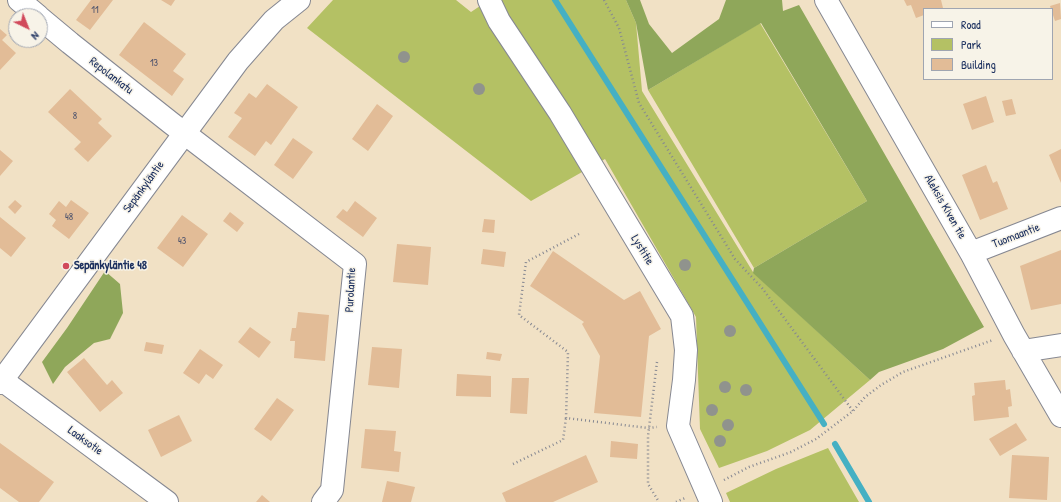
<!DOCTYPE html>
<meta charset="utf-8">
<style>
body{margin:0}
#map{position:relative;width:1061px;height:502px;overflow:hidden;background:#f1e1c5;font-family:"Patrick Hand",sans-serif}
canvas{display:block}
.legend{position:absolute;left:923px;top:8px;width:130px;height:72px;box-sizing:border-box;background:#f7f3e8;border:1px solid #9fa5b1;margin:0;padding:5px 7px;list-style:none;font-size:12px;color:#1b2f5e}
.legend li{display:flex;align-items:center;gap:8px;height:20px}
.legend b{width:20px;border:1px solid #9fa5b1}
.north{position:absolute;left:8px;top:8px;width:40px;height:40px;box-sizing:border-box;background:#f7f3e8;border:1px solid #9fa5b1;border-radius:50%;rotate:137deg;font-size:11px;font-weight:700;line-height:16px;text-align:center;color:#1b2f5e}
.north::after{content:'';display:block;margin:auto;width:14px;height:18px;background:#d1495b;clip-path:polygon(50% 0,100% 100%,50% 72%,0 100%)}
</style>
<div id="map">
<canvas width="1061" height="502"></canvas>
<ul class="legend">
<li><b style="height:5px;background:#fff"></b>Road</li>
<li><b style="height:11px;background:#b4c164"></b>Park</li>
<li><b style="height:11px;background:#e2bc97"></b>Building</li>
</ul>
<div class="north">N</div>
</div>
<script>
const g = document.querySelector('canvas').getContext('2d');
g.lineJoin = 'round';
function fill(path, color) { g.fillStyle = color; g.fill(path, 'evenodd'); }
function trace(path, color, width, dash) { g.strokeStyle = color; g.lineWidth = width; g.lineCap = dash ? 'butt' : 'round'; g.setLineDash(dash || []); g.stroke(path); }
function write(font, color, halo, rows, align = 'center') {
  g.font = font + ' "Patrick Hand",sans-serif'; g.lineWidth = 3; g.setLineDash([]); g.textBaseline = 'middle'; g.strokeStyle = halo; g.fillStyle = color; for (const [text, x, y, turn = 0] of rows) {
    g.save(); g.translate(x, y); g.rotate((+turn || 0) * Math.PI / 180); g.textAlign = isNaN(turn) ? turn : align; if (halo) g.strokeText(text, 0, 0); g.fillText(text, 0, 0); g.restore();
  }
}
const green = new Path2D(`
 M333 0H456L471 12 489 0H626L636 23 642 91 753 272 870 380 810 430 767 451 719 468 700 429 696 317 605 159 531 201 307 28Z
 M760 23 867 201 754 268 648 90Z
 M828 448 859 502H730L726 493 776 469Z`);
const forest = new Path2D(`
 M626 0H640L649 24 672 53 719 19 726 0H782L783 11 799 5 984 327 943 349 879 372 870 380 753 273 754 268 867 201 761 23 648 90 636 23Z
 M105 271 120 284 123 313 110 339 94 343 65 367 53 384 42 362 67 328Z`);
const stream = new Path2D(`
 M555 0 824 424
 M835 444 869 502`);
const building = new Path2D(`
 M91 0H113L90 30 76 20Z
 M161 0H175L171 6Z
 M904 0H941L943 8 924 9V15L916 18 911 5 907 6Z
 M1060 3 1061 19 1055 21 1050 6Z
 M144 22 186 54 173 71 184 79 172 96 119 55Z
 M0 29 7 35 2 40 16 53 0 70Z
 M267 84 298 107 271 145 266 141 255 156 228 137 242 118 234 113 249 93 256 98Z
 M70 89 102 119 98 123 112 136 88 162 74 149 81 142 48 112Z
 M986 96 994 122 972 130 963 104Z
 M1012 99 1016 114 1006 116 1002 101Z
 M377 104 393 116 368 151 352 139Z
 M293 138 313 152 293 179 274 165Z
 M1061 149V183L1049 155Z
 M0 150 13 161 0 176Z
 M986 165 993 183 997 181 1008 209 980 220 962 175Z
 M15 200 22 206 15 214 8 207Z
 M71 200 89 213 69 239 52 226 56 220 49 214 59 201 66 207Z
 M355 201 377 218 363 237 336 217 343 209 347 212Z
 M230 212 244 223 237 232 223 221Z
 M182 215 208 234 183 267 157 248Z
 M0 217 26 238 11 257 0 248Z
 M484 219 495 220 494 233 482 232Z
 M397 244 431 247 428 285 393 282Z
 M483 249 506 252 504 267 481 264Z
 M1061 250V304L1031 310 1020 266Z
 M553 251 624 300 640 291 661 329 649 336 641 417 594 413 600 356 582 324 584 322 530 286Z
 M298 312 329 315 325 361 294 358 295 341H290L292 328H296Z
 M250 327 271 342 259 358 238 342Z
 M146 342 164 345 162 354 144 351Z
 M372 347 402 349 399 388 368 385Z
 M200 349 223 365 213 379 206 374 199 384 183 373Z
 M487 352 502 354 500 361 486 359Z
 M84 358 107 385 112 380 123 393 100 412 67 372Z
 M457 374 491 376V397L456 396Z
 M512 378H529L527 414 510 413Z
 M1005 380 1006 390 1010 389 1012 406 1008 407 1009 417 974 421 972 396 975 395 974 383Z
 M277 398 294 410 271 441 254 429Z
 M179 415 192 441 161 457 148 430Z
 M1016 423 1027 440 1000 456 989 439Z
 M365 429 396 431 394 451 401 452 399 472 361 468Z
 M611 441 638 444 637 459 610 457Z
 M0 443 54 482 39 502H19L0 488Z
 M586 455 598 482 553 502H506L502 493Z
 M1012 455 1049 457 1047 500 1009 498Z
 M387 481 415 487 411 502H382Z
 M262 495 270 502H256Z`);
const path = new Path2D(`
 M604 0 619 28 639 103 735 259 762 288 853 411
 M579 234 526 262 519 315 568 352 566 418 648 428 657 427
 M657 362 648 436V484L659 502
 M513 464 563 440 566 418
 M724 480 749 467 791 452 816 439 853 411 865 397 881 385 903 372 993 340
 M676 502 685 498`);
const minor = new Path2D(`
 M19 0 38 16
 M489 0 499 21 560 113 682 316 686 350 684 380 678 426 711 502
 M826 0 971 253 1014 335 1061 416
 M40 18 70 43 171 123 355 264 332 490 323 502
 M971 253 1061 218
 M1023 351 1061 345
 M2 380 167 502`);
const major = new Path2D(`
 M0 383 238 61 274 20 299 0`);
const trees = [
 [404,57],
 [479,89],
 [685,265],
 [730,331],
 [725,387],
 [746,390],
 [712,410],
 [728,425],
 [720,441]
];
const markers = [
 [66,266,4,"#d1495b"]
];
const numberNames = [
 ["11",95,10],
 ["13",154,63],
 ["8",75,116],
 ["48",69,217],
 ["43",182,241]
];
const streetNames = [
 ["Repolankatu",111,76,38],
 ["Sepänkyläntie",144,187,-54],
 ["Aleksis Kiven tie",945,207,60],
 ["Tuomaantie",1016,236,-21],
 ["Lystitie",642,250,59],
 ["Purolantie",351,290,-87],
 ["Laaksotie",85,441,36]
];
const poiNames = [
 ["Sepänkyläntie 48",74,266]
];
fill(green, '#b4c164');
fill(forest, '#8fa75a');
trace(stream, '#45b0c3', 6);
fill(building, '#e2bc97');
trace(minor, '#868892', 24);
trace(major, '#868892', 24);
trace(path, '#868892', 2.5, [1, 3]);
trace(minor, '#fff', 22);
trace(major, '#fff', 22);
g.fillStyle = '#90938d';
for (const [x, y] of trees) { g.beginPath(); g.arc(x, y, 6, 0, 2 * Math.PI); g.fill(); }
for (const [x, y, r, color] of markers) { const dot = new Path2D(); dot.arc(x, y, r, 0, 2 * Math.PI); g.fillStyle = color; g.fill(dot); trace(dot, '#f7f3e8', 1.5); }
write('10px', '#4d526c', null, numberNames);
write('12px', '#1b2f5e', '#f7f3e8', streetNames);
write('bold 12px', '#1b2f5e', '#f7f3e8', poiNames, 'left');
</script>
